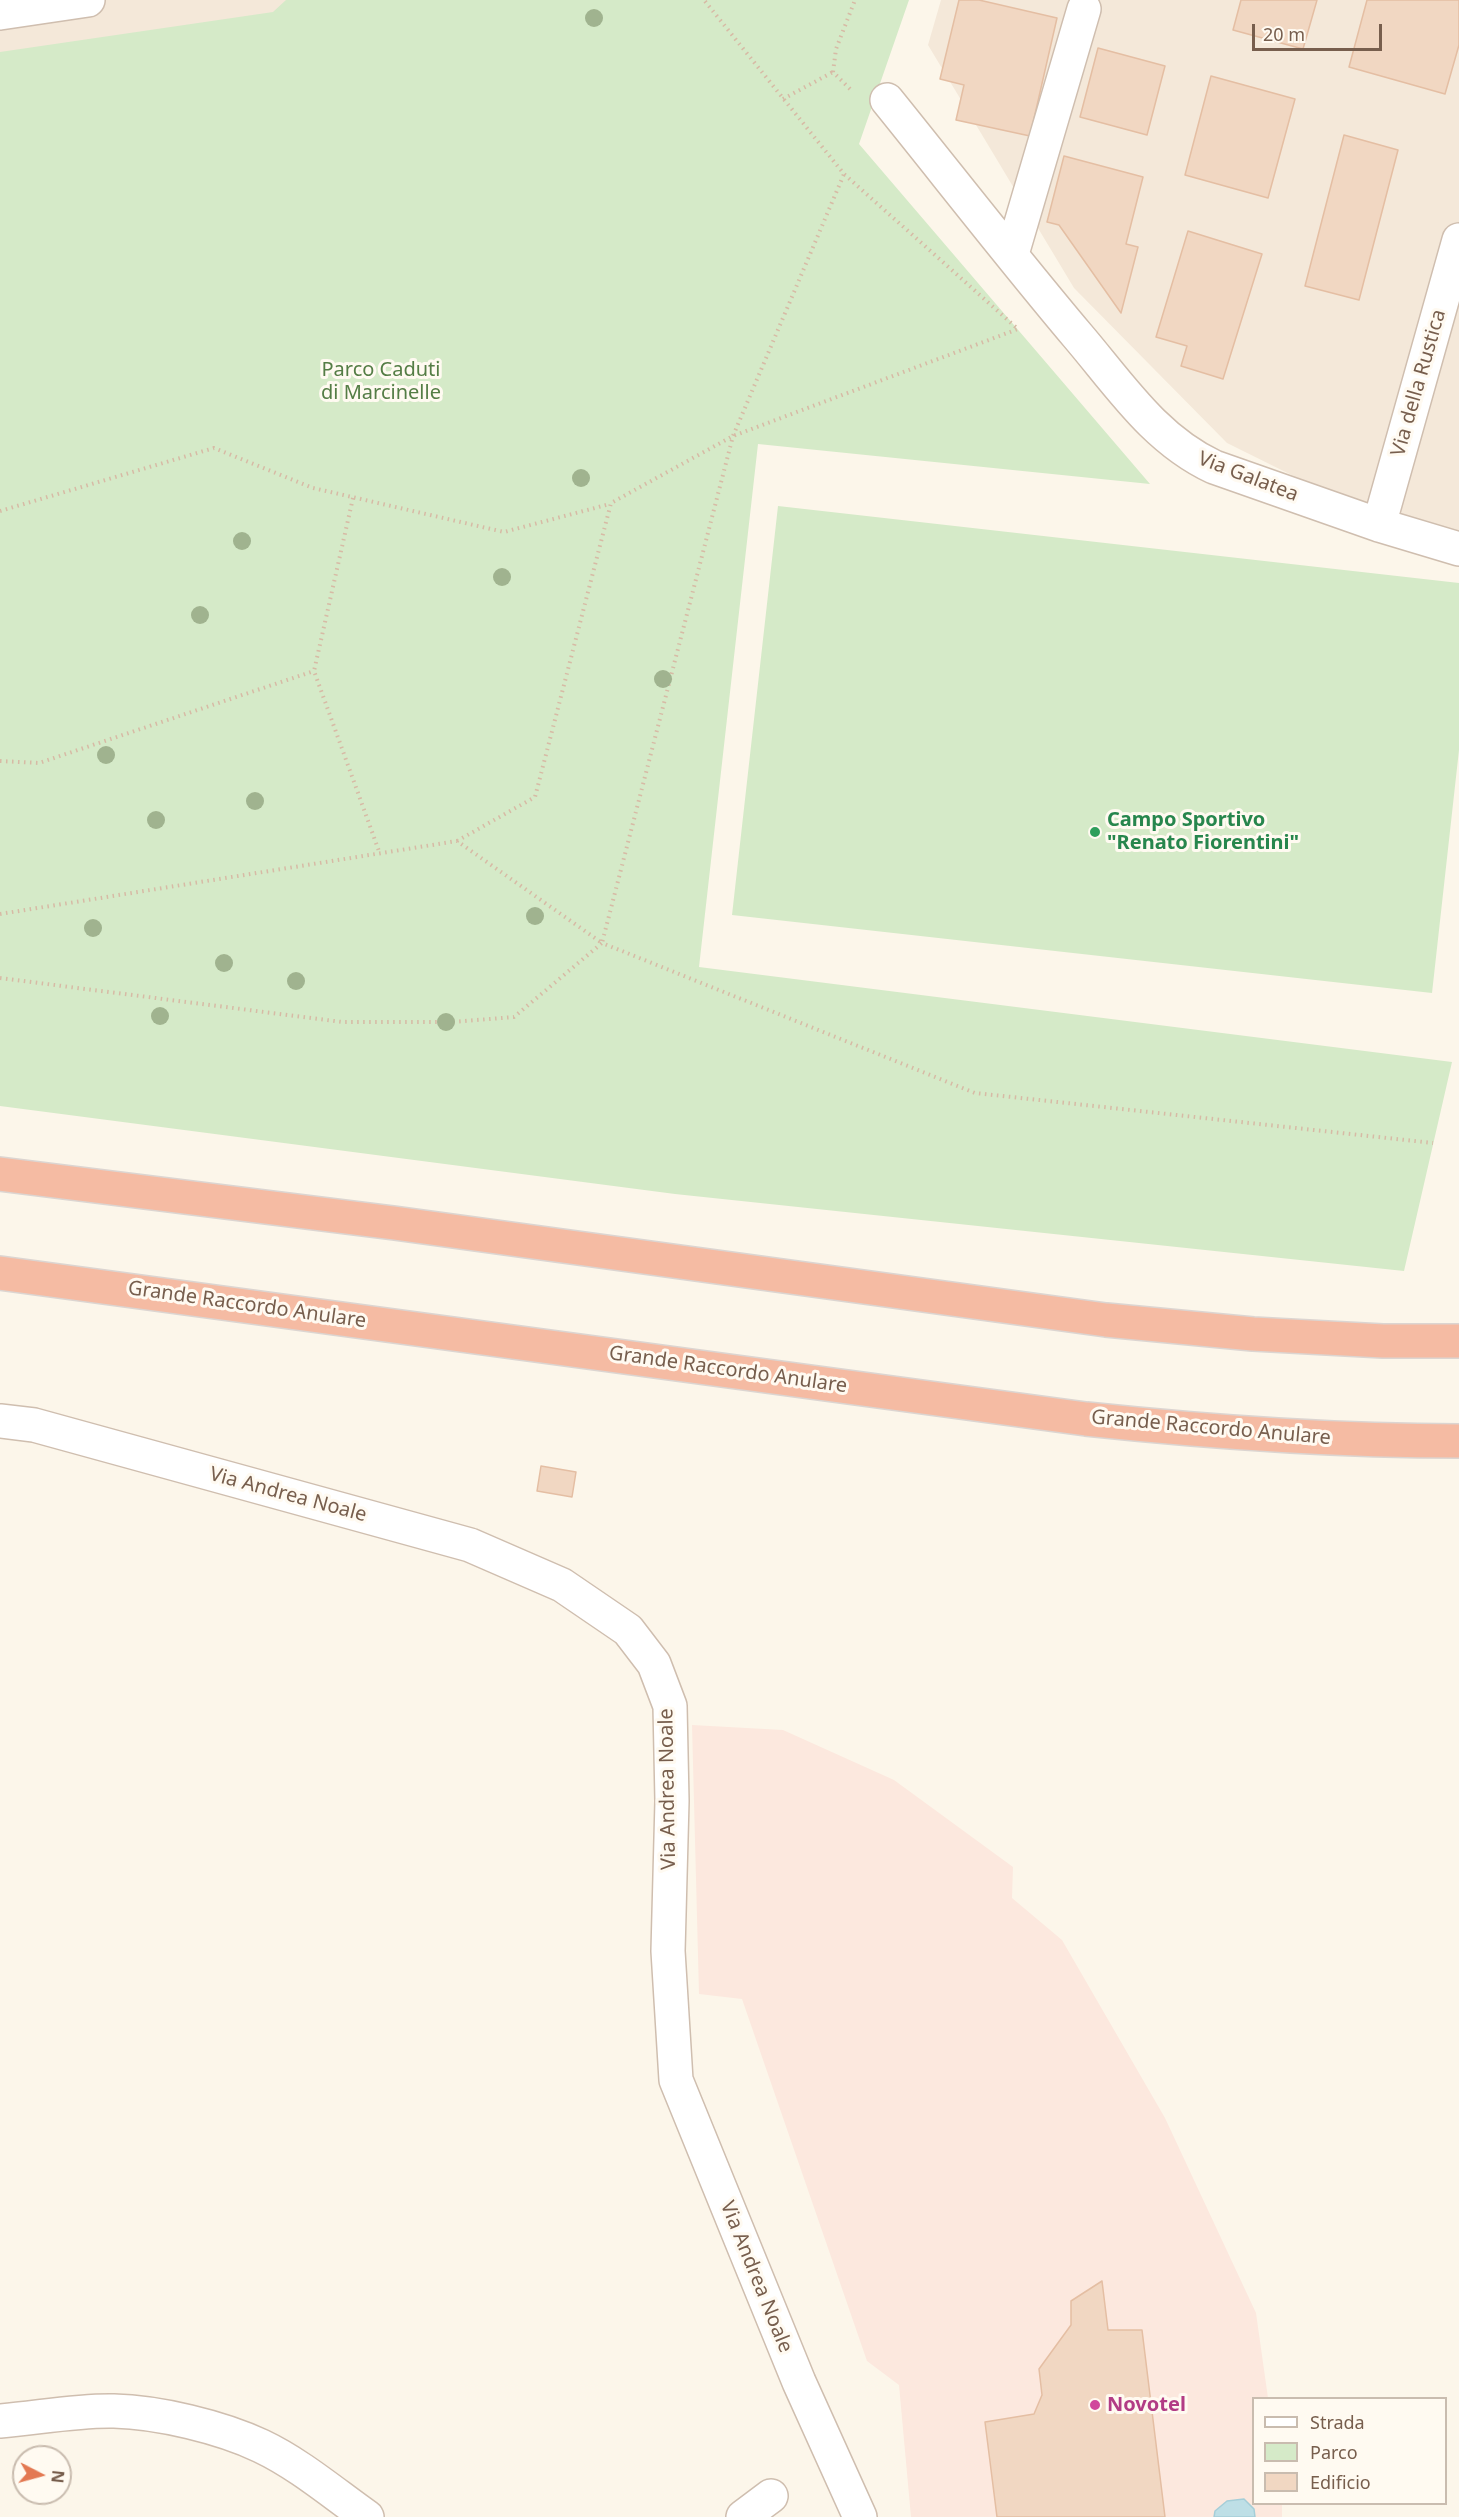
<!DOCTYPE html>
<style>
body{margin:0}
#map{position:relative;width:1459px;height:2517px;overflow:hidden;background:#fcf6ea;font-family:"Noto Sans",sans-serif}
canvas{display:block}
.legend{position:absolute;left:1252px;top:2397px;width:195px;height:108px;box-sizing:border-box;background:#fffaf1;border:2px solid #c9bcaf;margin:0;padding:8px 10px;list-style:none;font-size:18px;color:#775e4d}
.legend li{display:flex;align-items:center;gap:12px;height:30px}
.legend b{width:30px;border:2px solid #c9bcaf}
.north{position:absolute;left:12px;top:2445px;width:60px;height:60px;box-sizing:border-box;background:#fffaf1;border:2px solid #c9bcaf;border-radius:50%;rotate:96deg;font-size:16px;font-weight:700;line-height:24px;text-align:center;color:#775e4d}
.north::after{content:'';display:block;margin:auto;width:21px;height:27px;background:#e37953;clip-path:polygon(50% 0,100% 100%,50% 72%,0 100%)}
.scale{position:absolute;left:1252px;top:24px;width:130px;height:27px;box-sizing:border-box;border:3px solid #775e4d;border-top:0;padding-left:8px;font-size:18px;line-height:21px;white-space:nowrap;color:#775e4d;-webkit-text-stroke:4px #fffaf1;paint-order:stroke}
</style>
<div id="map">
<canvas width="1459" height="2517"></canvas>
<ul class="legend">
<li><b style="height:8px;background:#fff"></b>Strada</li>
<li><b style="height:16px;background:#d5eac8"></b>Parco</li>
<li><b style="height:16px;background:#f1d7c2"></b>Edificio</li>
</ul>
<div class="north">N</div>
<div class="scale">20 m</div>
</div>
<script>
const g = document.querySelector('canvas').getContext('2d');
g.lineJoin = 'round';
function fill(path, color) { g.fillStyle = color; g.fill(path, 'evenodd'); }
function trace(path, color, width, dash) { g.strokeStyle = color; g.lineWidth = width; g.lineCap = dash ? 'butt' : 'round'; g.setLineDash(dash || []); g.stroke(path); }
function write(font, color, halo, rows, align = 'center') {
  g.font = font + ' "Noto Sans",sans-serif'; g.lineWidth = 6; g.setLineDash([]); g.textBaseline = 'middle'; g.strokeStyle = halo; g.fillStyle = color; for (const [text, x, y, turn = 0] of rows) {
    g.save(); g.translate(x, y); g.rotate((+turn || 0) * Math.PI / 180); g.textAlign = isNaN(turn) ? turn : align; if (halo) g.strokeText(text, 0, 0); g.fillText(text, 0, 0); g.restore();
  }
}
const residential = new Path2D(`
 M0 0H329L319 29 0 72Z
 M941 0H1459V558L1227 443 1074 288 928 45Z`);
const commercial = new Path2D(`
 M692 1725 783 1730 894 1780 1013 1867 1012 1898 1062 1940 1165 2118 1256 2313 1268 2398H1254V2504H1282V2517H911L899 2385 867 2361 742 1999 699 1994Z`);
const green = new Path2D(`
 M286 0H909L859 144 1150 484 758 444 699 967 1452 1062 1404 1271 675 1194 0 1106V52L273 12Z
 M778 506 1459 583V750L1432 993 732 915Z`);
const water = new Path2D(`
 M1244 2499 1254 2509 1255 2517H1214L1215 2511 1227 2501Z`);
const building = new Path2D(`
 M959 0H979L1057 18 1030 136 956 120 964 85 940 79Z
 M1241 0H1317L1303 49 1233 30Z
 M1367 0H1459V45L1445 94 1349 67Z
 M1098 48 1165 66 1147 135 1080 117Z
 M1211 76 1295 99 1268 198 1185 175Z
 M1344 135 1398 150 1359 300 1305 286Z
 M1064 156 1143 177 1126 244 1138 247 1121 313 1059 225 1047 222Z
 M1188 231 1262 254 1223 379 1181 366 1187 346 1156 337Z
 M541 1466 576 1472 572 1497 537 1491Z
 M1102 2281 1108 2330H1142L1165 2517H997L985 2422 1034 2414 1042 2395 1039 2369 1071 2325V2301Z`);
const path = new Path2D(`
 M850 89 833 72 836 49 855 0
 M783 99 833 72
 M353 498 314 671 380 854
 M0 511 214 448 313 488 504 532 610 504
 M0 761 39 763 314 671
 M457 841 535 797 611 503 733 436 1018 329 844 174 704 0
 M0 914 457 841 602 943 733 436 844 174
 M0 978 342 1022H452L514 1017 602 943 975 1093 1433 1143`);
const street = new Path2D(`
 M0 13 88 0
 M887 100C950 178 1012 258 1077 335 1119 384 1154 439 1214 467L1379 525 1459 549
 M1012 254 1084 9
 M1379 525 1459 240
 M0 1421 34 1425 470 1545 562 1585 628 1630 654 1664 670 1706 672 1801 668 1951 676 2080 799 2382 860 2517
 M0 2421C37 2418 77 2410 114 2411 158 2412 221 2427 261 2446 299 2464 333 2493 367 2517
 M743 2517 771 2496`);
const highway = new Path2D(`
 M0 1174 394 1223 1106 1320 1253 1334 1383 1341H1459
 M0 1273 1086 1419C1210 1432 1334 1441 1459 1441`);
const trees = [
 [594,18],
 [581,478],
 [242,541],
 [502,577],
 [200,615],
 [663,679],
 [106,755],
 [255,801],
 [156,820],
 [535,916],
 [93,928],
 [224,963],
 [296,981],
 [160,1016],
 [446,1022]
];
const markers = [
 [1095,832,6,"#2e9e5b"],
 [1095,2405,6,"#d1479c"]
];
const parkNames = [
 ["Parco Caduti",381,370],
 ["di Marcinelle",381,393]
];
const streetNames = [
 ["Via della Rustica",1419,383,-74],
 ["Via Galatea",1248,477,21],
 ["Grande Raccordo Anulare",247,1305,8],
 ["Grande Raccordo Anulare",728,1370,8],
 ["Grande Raccordo Anulare",1211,1428,5],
 ["Via Andrea Noale",288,1495,15],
 ["Via Andrea Noale",668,1789,-91],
 ["Via Andrea Noale",756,2277,68]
];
const leisureNames = [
 ["Campo Sportivo",1107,820],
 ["\"Renato Fiorentini\"",1107,843]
];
const hotelNames = [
 ["Novotel",1107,2405]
];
fill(residential, '#f4e8d9');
fill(commercial, '#fce8de');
fill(green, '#d5eac8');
fill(water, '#bedfe6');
trace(water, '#a5ced8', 1.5);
fill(building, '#f1d7c2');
trace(building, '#e4bea3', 1.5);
trace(street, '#cfbeaf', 36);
trace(highway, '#dcd5d1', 36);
trace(path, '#d7baa5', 4, [1.5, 4.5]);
trace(street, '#fff', 33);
trace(highway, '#f5bba3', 33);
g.fillStyle = '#a0b38f';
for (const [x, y] of trees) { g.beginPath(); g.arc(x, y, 9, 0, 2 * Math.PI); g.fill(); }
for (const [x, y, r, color] of markers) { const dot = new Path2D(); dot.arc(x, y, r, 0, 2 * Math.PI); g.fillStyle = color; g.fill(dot); trace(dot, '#fffaf1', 2); }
write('20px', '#547d45', '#fffaf1', parkNames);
write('20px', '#775e4d', '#fffaf1', streetNames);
write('bold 20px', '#27864d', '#fffaf1', leisureNames, 'left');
write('bold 20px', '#b23c85', '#fffaf1', hotelNames, 'left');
</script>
